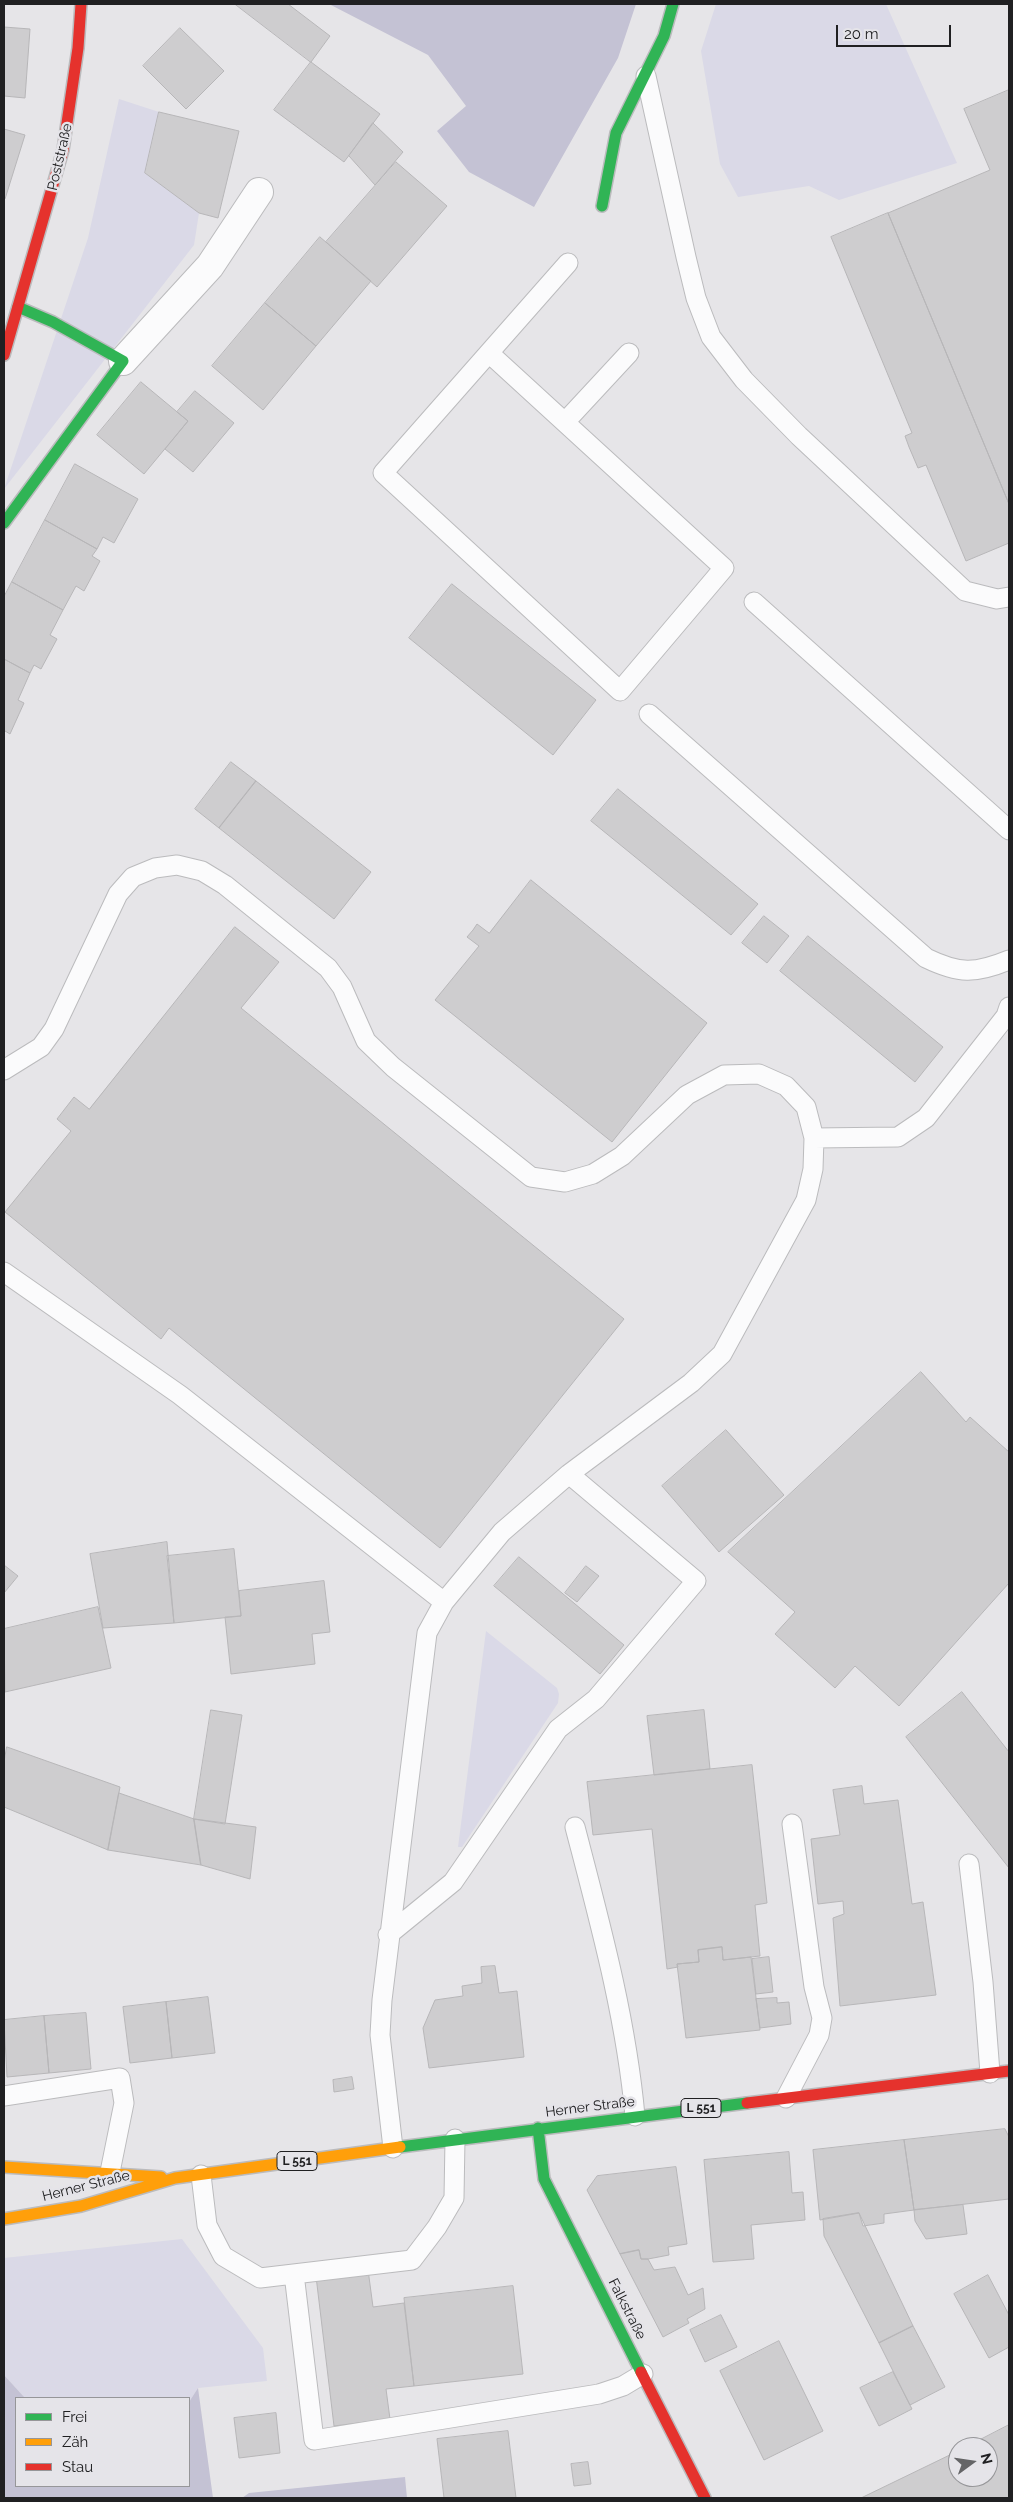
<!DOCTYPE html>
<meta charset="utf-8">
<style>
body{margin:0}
#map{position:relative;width:1013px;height:2502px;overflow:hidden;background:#e6e5e8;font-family:Raleway,sans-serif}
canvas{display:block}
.frame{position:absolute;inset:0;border:5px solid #202022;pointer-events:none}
.legend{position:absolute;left:15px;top:2397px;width:175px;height:90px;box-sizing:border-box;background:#e5e4e9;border:1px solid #969699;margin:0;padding:6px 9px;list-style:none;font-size:15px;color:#202022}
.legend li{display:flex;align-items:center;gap:10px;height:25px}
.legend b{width:25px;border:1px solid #969699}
.north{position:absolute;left:948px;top:2437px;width:50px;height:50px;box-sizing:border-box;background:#e5e4e9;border:1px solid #969699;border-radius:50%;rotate:76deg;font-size:14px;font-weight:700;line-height:20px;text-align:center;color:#202022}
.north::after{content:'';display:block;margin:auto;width:18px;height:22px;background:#656567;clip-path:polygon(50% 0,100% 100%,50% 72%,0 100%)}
.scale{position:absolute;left:836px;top:25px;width:115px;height:22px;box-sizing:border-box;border:2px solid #202022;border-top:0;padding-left:6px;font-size:15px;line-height:18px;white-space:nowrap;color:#202022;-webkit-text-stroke:4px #e5e4e9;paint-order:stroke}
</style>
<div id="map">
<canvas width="1013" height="2502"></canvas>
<div class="frame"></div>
<ul class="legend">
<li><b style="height:6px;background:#30b455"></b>Frei</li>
<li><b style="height:6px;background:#ff9f0a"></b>Zäh</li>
<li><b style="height:6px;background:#e5322d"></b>Stau</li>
</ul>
<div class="north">N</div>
<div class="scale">20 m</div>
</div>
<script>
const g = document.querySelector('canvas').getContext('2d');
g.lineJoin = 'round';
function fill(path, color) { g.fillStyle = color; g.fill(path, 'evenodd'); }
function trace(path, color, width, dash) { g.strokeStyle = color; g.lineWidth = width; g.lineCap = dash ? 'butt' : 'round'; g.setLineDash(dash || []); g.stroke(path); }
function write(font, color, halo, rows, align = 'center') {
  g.font = font + ' Raleway,sans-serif'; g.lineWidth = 5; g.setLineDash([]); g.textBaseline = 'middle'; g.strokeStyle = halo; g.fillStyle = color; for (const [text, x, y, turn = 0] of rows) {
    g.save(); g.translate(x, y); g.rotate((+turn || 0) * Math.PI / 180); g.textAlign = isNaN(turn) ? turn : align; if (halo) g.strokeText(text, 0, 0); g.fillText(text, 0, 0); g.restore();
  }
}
const green = new Path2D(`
 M716 4H886L957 163 839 200 809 186 738 197 720 164 701 51Z
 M119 99 159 112 145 173 199 213 194 245 4 489 88 238Z
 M486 1631 557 1688 559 1694 558 1703 462 1847H458Z
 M182 2239 263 2348 267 2381 198 2388 189 2402V2398H25L4 2375V2258Z`);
const forest = new Path2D(`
 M329 4H636L618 58 534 207 469 172 437 131 466 106 428 55Z
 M4 2375 25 2398H16V2486H189V2402L198 2388 213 2498H4Z
 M405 2477 407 2498H242L249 2493Z`);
const building = new Path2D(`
 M235 4H288L330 36 311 62Z
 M4 27 30 29 25 98 4 96Z
 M180 28 224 71 186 109 143 66Z
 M311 62 380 114 344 162 274 110Z
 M1009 90V504L888 213 990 170 964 109Z
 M159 112 239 131 218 218 199 213 145 173Z
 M373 123 403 152 375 185 349 156Z
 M4 129 25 135 5 199H4Z
 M396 162 447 206 377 287 326 242Z
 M888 213 1009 504V543L966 561 926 465 918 468 909 447 905 436 912 433 831 237Z
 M320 237 371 281 316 346 265 303Z
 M265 303 316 346 263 410 212 366Z
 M141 382 188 421 144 474 97 435Z
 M195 391 234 423 193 472 165 449 188 421 177 412Z
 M75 464 138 499 114 543 103 537 97 549 45 520Z
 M45 520 97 549 92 556 100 561 84 591 76 586 63 610 12 582Z
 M12 582 63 610 50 635 57 639 41 669 34 665 30 673 4 659V597Z
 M452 584 596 700 553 755 409 638Z
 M4 659 30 673 18 700 24 703 10 734 5 731 4 734Z
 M231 762 256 781 219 828 195 809Z
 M256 781 371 872 334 919 219 828Z
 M618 789 758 904 731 935 591 821Z
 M531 880 707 1023 612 1142 435 1000 479 946 467 937 473 930 477 924 489 933Z
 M764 916 789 936 767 963 742 943Z
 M235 927 279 962 241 1008 624 1319 440 1548 169 1328 161 1339 5 1212 71 1131 57 1119 74 1097 89 1109Z
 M808 936 943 1047 915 1082 780 971Z
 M921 1372 966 1422 970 1417 1009 1452V1583L899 1706 855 1666 835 1688 775 1634 795 1612 728 1552Z
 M726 1430 784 1495 719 1552 662 1486Z
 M167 1542 174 1623 103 1628 90 1554Z
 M234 1549 241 1616 174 1623 167 1556Z
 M519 1557 624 1645 600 1674 494 1586Z
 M4 1565 18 1576 4 1593Z
 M586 1566 599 1576 577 1602 565 1593Z
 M324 1581 330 1632 312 1634 315 1664 231 1674 225 1617 241 1616 239 1591Z
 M98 1607 111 1668 5 1692 4 1629Z
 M962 1692 1009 1752V1868L906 1737Z
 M211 1710 242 1715 225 1824 194 1819Z
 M704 1710 710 1769 654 1775 647 1716Z
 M7 1747 120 1787 108 1850 4 1807V1762Z
 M752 1765 767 1903 755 1905 760 1956 723 1960 722 1947 698 1950 699 1962 677 1964 678 1967 667 1969 652 1829 593 1835 587 1782Z
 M862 1786 864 1804 898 1800 912 1904 923 1902 936 1995 840 2006 833 1918 844 1914 843 1901 818 1904 811 1839 840 1835 833 1790Z
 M119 1793 194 1819 201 1865 108 1850Z
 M194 1819 256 1827 250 1879 201 1865Z
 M722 1947 723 1960 751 1957 760 2030 686 2038 677 1964 699 1962 698 1950Z
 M769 1957 773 1992 756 1994 752 1959Z
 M495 1966 499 1993 517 1991 524 2057 429 2068 423 2028 435 2000 463 1996 462 1986 482 1983 481 1967Z
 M208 1997 215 2053 172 2058 166 2002Z
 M777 1998V2003L789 2002 791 2024 760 2028 756 1999Z
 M166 2002 172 2058 130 2063 123 2007Z
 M86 2013 91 2069 49 2073 44 2016Z
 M44 2016 49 2073 7 2077 4 2020Z
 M352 2077 354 2089 334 2092 333 2080Z
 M1005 2129 1009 2137V2199L914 2210 904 2140Z
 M904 2140 914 2210 884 2214V2223L863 2226 859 2213 820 2220 813 2150Z
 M789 2152 792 2193 803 2192 805 2220 751 2225 754 2259 713 2262 704 2160Z
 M676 2167 687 2244 668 2247 669 2255 648 2259H641L639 2250 620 2254 587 2190 597 2176Z
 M963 2205 967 2234 926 2239 915 2221 914 2210Z
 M859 2213 913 2326 879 2343 824 2236 823 2219Z
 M639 2250 641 2259H648L654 2270 675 2267 688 2295 703 2288 705 2309 687 2319 689 2323 663 2337 620 2254Z
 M367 2262 373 2307 404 2303 414 2386 386 2389 390 2419 334 2426 315 2268Z
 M988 2275 1009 2315V2347L989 2358 954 2294Z
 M513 2286 523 2374 414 2386 404 2298Z
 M721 2315 737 2347 705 2362 690 2330Z
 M913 2326 945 2387 910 2405 879 2343Z
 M779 2341 823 2431 764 2460 720 2371Z
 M893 2372 912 2409 879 2426 860 2388Z
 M276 2413 280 2453 239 2458 234 2418Z
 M1009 2425V2498H861L958 2451V2477H988V2447H966Z
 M508 2431 516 2498H444L437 2439Z
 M588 2462 591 2484 574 2486 571 2464Z`);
const lane = new Path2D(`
 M646 76 686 257 696 298 711 337 744 380 799 436 965 591 997 599 1009 597
 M489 353 724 568 620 691 383 473 568 263
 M565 422 629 353
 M754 602 1009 830
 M649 714 926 958C959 974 975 974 1009 960
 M4 1070 41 1047 54 1029 118 894 133 877 155 868 177 865 202 871 225 885 328 968 342 987 366 1041 393 1067 531 1177 565 1182 593 1174 622 1156 687 1095 724 1075 759 1074 786 1086 806 1107 814 1138 813 1169 806 1200 722 1354 691 1383 569 1474 502 1532 444 1602 427 1633 382 2000 380 2035 393 2148
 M814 1138 898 1137 926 1118 1006 1016 1009 1007
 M4 1272 180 1395 444 1602
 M575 1827C600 1923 626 2017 635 2116
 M969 1864 983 1982 990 2073
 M388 1935 453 1882 558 1729 596 1699 696 1581 569 1474
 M4 2096 120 2078 124 2103 110 2172
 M786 2098 819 2035 822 2018 814 1987 792 1824
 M201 2175 207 2225 223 2256 260 2278 412 2260 437 2227 454 2198 455 2139
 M294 2274 314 2440 599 2394 623 2386 643 2374`);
const street = new Path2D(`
 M123 361 210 266 259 192`);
const fast = new Path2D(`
 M602 206 616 133 664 36 673 4
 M4 523 123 361 53 322 18 307
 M538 2128 544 2179 641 2372
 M400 2147 747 2103`);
const slow = new Path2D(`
 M4 2167 161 2177
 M4 2219 81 2206 175 2178 400 2147`);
const jam = new Path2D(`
 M4 355 63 150 78 48 81 4
 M747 2103 1009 2071
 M641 2372 705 2498`);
const shields = [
 [701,2108,40],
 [297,2161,40]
];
const shieldNames = [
 ["L 551",701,2108],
 ["L 551",297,2161]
];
const streetNames = [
 ["Poststraße",60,157,-77],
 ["Herner Straße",590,2107,-7],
 ["Herner Straße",86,2186,-14],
 ["Falkstraße",627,2309,63]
];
fill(green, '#dad9e7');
fill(forest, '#c4c2d4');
fill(building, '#cecdcf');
trace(building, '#b7b6b8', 1);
trace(lane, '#bbbbbd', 21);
trace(street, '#bbbbbd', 30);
trace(fast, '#bbbbbd', 14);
trace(slow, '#bbbbbd', 14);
trace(jam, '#bbbbbd', 14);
trace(lane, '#fbfbfc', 19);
trace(street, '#fbfbfc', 28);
trace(fast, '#30b455', 11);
trace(slow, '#ff9f0a', 11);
trace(jam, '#e5322d', 11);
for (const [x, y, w] of shields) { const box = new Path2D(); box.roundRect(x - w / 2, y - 9.5, w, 19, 4); g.fillStyle = '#e5e4e9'; g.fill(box); trace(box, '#202022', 1); }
write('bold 12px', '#202022', null, shieldNames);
write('14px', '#202022', '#e5e4e9', streetNames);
</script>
